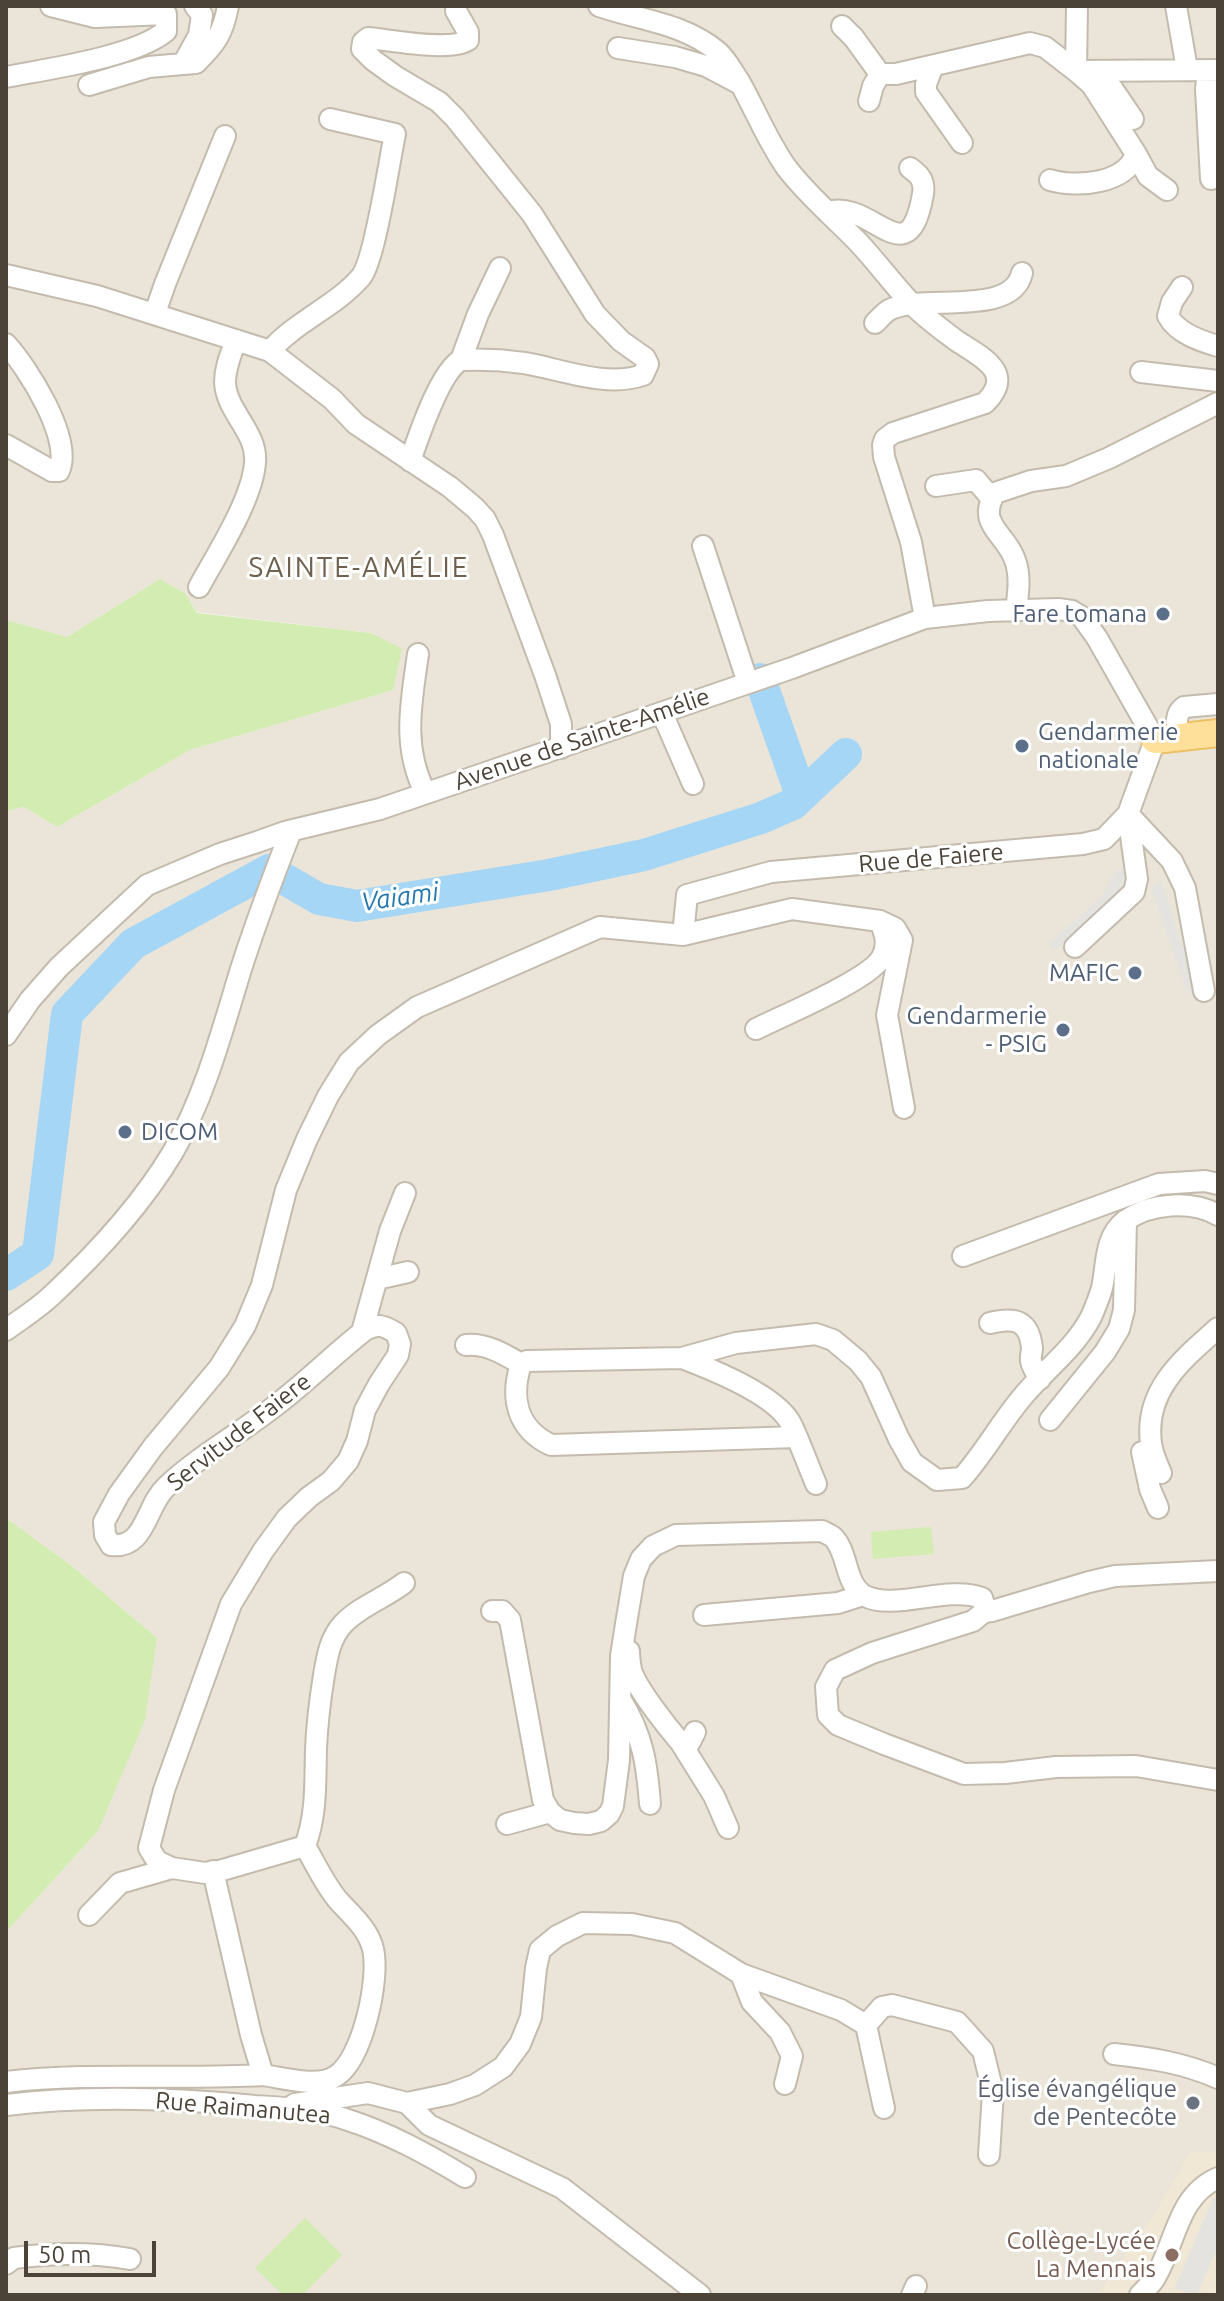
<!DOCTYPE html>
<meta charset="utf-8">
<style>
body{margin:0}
#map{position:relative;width:1224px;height:2301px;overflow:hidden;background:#f6f3eb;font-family:Ubuntu,sans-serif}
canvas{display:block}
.frame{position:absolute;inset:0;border:8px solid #4c4338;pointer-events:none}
.scale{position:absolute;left:24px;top:2241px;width:132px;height:36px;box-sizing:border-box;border:4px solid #4c4338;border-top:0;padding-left:10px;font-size:24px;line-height:28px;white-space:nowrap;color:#4c4338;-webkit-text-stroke:6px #fff;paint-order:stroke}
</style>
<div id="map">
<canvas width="1224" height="2301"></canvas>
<div class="frame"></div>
<div class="scale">50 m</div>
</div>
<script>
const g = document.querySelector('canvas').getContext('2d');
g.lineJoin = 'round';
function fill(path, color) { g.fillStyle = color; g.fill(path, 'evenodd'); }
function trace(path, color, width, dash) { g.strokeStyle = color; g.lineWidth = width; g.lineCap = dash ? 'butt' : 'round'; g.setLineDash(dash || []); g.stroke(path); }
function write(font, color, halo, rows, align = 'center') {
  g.font = font + ' Ubuntu,sans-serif'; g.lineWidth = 6; g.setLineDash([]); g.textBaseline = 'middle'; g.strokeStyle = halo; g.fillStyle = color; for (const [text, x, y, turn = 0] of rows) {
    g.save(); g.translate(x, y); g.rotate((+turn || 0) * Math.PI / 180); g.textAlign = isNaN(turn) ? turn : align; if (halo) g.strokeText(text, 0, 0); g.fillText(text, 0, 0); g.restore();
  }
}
const residential = new Path2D(`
 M6 6H1218V2295H6V1932L98 1831 157 1638 72 1566 6 1518V811L24 807 57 827 190 750 393 690 371 633 197 612 185 593 160 579 67 637 6 620Z`);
const education = new Path2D(`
 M1190 2152H1218V2295H1097L1154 2215Z`);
const green = new Path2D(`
 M160 579 185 593 197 613 371 633 402 649 393 690 190 750 57 827 24 807 6 811V620L67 637Z
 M6 1518 72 1566 157 1638 145 1720 98 1831 6 1932Z
 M931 1527 934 1554 873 1559 871 1532Z
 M305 2218 342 2255 302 2295H283L255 2268Z`);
const parking = new Path2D(`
 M1116 870H1128L1126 879 1120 890 1095 917 1069 940 1052 951 1050 942 1090 908 1106 890Z
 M1161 881 1196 989 1188 995 1151 887Z
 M1213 2198H1218V2247L1197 2295 1174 2289Z`);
const river = new Path2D(`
 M760 679 801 795
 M6 1275 38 1254 67 1014 133 944 269 870 319 899 357 906 549 875 644 855 761 818 793 804 846 754`);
const minor = new Path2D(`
 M599 6C639 20 684 23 718 52 727 60 732 71 739 81 755 109 767 140 786 167 807 195 834 217 858 242 876 261 892 283 910 302 924 317 941 329 957 341 981 357 1016 372 985 403L893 433 885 439 883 445 884 457 911 542 925 618
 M1176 6 1187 69
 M842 26 854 38 880 74
 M618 48 675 57 706 66 740 84
 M183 64 196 63C215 44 223 34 228 6
 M933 66 926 84V92L962 143
 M1208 70 1206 89 1211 179
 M1076 71 1077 6
 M880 74H896L1030 43 1045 47 1076 71 1218 70
 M1087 76 1112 88 1133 119
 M6 77C47 69 135 57 166 31V14L95 17 51 6
 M89 85 149 67 183 64 199 35 202 15 195 6
 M869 101 873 86 880 74
 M1136 154 1148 176 1167 190
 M1050 180C1076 188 1126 184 1136 154L1092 85 1076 71
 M828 212C873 199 908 279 923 194 925 181 920 175 910 168
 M6 275 97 296 270 351 332 399 356 424 450 487 475 508 485 519 493 535 545 675 561 724V748
 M1182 287 1172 302 1168 316C1177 333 1200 341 1218 346
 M155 313 165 284 225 136
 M875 323C879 319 884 313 889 310 921 293 1012 318 1022 273
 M6 344C28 368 73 439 59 471H52L6 445
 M270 351C296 321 335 307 361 277 375 260 389 162 395 134L330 119
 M461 360 478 314 500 268
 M1141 372 1218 381
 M410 461C418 438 440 371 461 360 482 359 503 360 524 363 561 369 606 388 643 375L648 364 645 358 621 341 595 314 532 214 455 118 439 102 395 76 373 60 362 49 363 42 368 38C391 40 450 52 468 40V32L456 11
 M936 486 976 480 992 499
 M703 546 748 683
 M199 587C217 554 252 500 255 463 258 432 226 412 225 382 225 367 231 354 236 340
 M1016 611C1018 595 1021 576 1015 560 1006 533 976 525 995 493L1031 481 1066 476 1109 458 1218 403
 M418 654C411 703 402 747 425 792
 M662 713 693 784
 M1178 738C1177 727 1174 714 1184 707L1218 704
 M1128 814 1172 861 1185 888 1204 991
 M1075 947 1134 892 1137 879 1128 814
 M756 1029C782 1016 871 979 882 957 889 944 885 934 880 921
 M6 1035 30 1000 59 967 147 885 220 854 257 842 285 832 380 809 792 668 925 618 988 611 1058 609 1072 611 1082 617 1097 638 1155 740 1128 814 1104 839 1083 844 771 872 687 895 683 935
 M963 1256 1159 1184 1205 1181 1218 1184
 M377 1279 408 1272
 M990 1323C1015 1317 1029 1320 1032 1348 1032 1352 1030 1357 1031 1361 1032 1367 1037 1374 1040 1379
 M6 1330C21 1319 37 1309 50 1297 94 1256 142 1204 173 1152 205 1096 222 1031 241 969 256 922 273 877 291 831
 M362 1332 390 1231 405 1193
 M466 1345C486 1343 504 1354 521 1364
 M682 1358C711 1369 770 1393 788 1419 792 1424 794 1431 797 1437L551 1445C517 1429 510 1398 521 1364L527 1361 682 1358 736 1343 816 1334 833 1340 858 1361 871 1377 899 1439 912 1462 937 1480 962 1478C985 1452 1001 1422 1024 1395 1046 1369 1075 1348 1091 1317 1095 1308 1099 1298 1102 1288 1107 1266 1104 1237 1125 1221 1150 1203 1191 1200 1218 1215
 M1050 1420 1105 1352 1119 1329 1124 1310 1126 1220
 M797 1437 816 1484
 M1142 1452 1150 1489 1158 1508
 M1161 1473C1157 1464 1152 1453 1151 1443 1144 1390 1183 1359 1218 1328
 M492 1611H502L510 1620 543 1800 550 1812 560 1820 574 1823 589 1824 601 1821 609 1814 613 1806 619 1760 621 1656 626 1624 634 1576 641 1559 653 1546 676 1535 822 1531C826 1533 830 1535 833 1537 849 1553 844 1584 865 1596 894 1611 947 1585 982 1598L984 1604V1612L973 1621 872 1653 835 1670 826 1687 828 1715 838 1725 884 1744 964 1774 1005 1773 1056 1767 1136 1766 1218 1780
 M984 1612 992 1611 1089 1582 1115 1576 1218 1571
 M704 1615 838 1603 863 1595
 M629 1651C629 1657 630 1664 631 1670 637 1689 668 1728 681 1743L690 1742 695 1732
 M622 1702C643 1736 647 1765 650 1804
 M681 1743 714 1796 728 1828
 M507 1824 550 1812
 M305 1846C317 1814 315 1782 316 1749 317 1724 320 1700 324 1675 327 1657 330 1638 343 1624 360 1606 385 1598 404 1583
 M172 1868 157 1861 149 1848 164 1790 231 1604 263 1551 287 1518 309 1497 331 1481 348 1461 357 1441 365 1410 379 1384 398 1355 400 1344 396 1333C384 1326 379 1323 365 1330 334 1354 307 1382 275 1406 239 1434 199 1456 166 1487 145 1507 146 1549 111 1545L105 1535 104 1522 119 1494 153 1447 219 1368 245 1326 262 1285 286 1190 307 1139 328 1096 349 1062 378 1035 417 1007 600 927 683 935 792 909 880 921 895 928 902 940 887 1015 904 1108
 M89 1915 120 1883 172 1868 205 1873 219 1871 305 1846
 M741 1974 752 2002 780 2032 792 2056 785 2084
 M866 2025 884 2108
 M1114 2054C1151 2058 1184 2063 1218 2078
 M263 2075C283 2078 319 2088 336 2076 363 2059 380 1978 373 1949 368 1928 350 1914 337 1899 324 1883 315 1863 305 1846
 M6 2082C91 2072 178 2080 263 2075L251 2035 213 1871
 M407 2103 429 2125 562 2188 700 2295
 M6 2105C89 2095 173 2098 255 2106 285 2108 316 2109 345 2119 389 2133 427 2154 465 2177
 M288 2109 295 2104 368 2093 407 2103 450 2094 475 2085 503 2067 520 2044 531 2017 536 1968 540 1950 557 1936 583 1923 632 1924 675 1933 741 1974 841 2010 866 2025 882 2007 892 2005 957 2022 983 2051 993 2092 989 2155
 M6 2264 14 2258C52 2253 91 2252 130 2259
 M912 2295 916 2286
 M1140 2295C1145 2289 1153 2283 1156 2276 1176 2242 1178 2195 1218 2178`);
const major = new Path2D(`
 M1155 740 1218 733`);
const markers = [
 [1163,614,8,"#5c6f8a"],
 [1022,746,8,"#5c6f8a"],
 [1135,973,8,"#5c6f8a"],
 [1063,1030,8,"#5c6f8a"],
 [125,1132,8,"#5c6f8a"],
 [1193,2103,8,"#6b7280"],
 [1172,2255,8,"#8d6e63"]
];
const serviceNames = [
 ["Fare tomana",1147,614],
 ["Gendarmerie",1038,732,"left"],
 ["nationale",1038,760,"left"],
 ["MAFIC",1119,973],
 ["Gendarmerie",1047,1016],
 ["- PSIG",1047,1044],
 ["DICOM",141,1132,"left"]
];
const streetNames = [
 ["Avenue de Sainte-Amélie",582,739,-19],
 ["Rue de Faiere",931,858,-5],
 ["Servitude Faiere",239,1432,-38],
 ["Rue Raimanutea",243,2108,5]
];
const worshipNames = [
 ["Église évangélique",1177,2089],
 ["de Pentecôte",1177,2117]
];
const educationNames = [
 ["Collège-Lycée",1156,2241],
 ["La Mennais",1156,2269]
];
const waterNames = [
 ["Vaiami",400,897,-8]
];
const quarterNames = [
 ["SAINTE-AMÉLIE",359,568]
];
fill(residential, '#ebe5d9');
fill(education, '#f0e8d4');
fill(green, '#d3ecb2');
fill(parking, '#e5e3df');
trace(river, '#a5d6f5', 32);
trace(minor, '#c3bbad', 24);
trace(major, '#ecc064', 30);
trace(minor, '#fff', 20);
trace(major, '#ffe09b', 26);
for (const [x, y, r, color] of markers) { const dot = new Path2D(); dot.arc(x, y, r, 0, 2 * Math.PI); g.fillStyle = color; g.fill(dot); trace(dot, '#fff', 3); }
write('24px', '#4e5e75', '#fff', serviceNames, 'right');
write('24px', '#4c4338', '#fff', streetNames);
write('24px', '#5b616d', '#fff', worshipNames, 'right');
write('24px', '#785e54', '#fff', educationNames, 'right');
write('italic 26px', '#2678ae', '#fff', waterNames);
g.letterSpacing = '2px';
write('28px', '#6f614e', '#fff', quarterNames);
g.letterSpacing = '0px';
</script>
